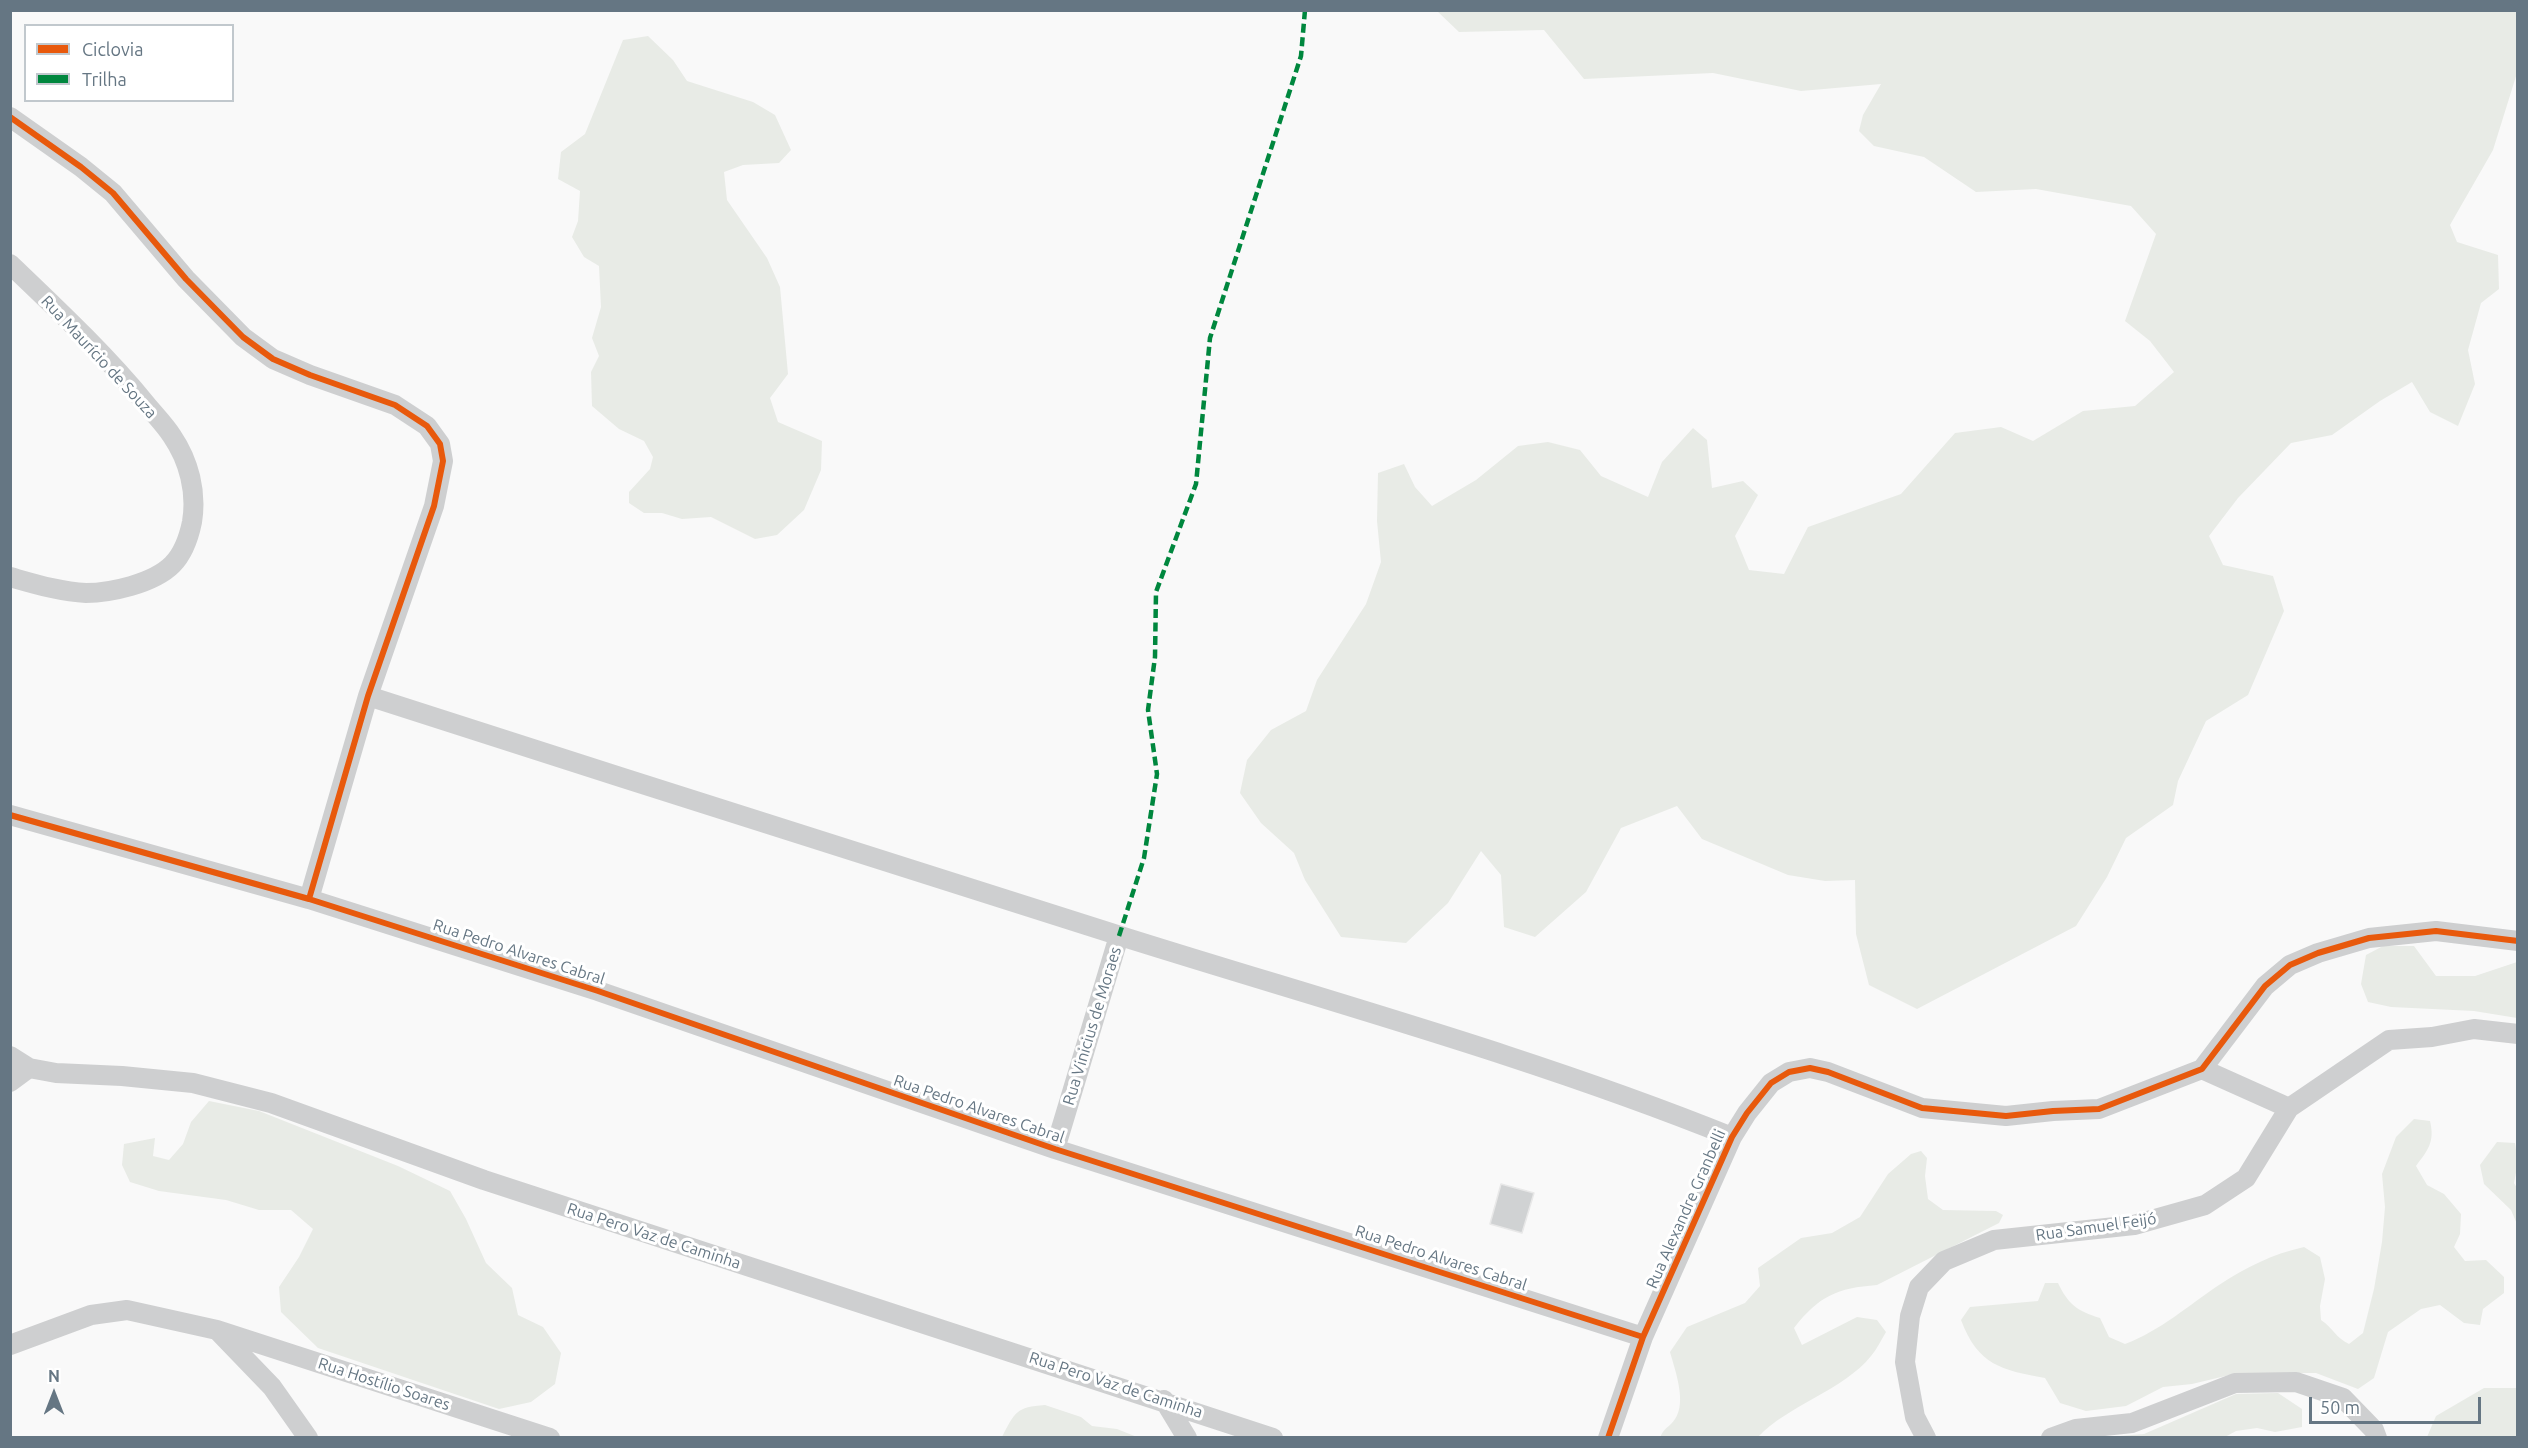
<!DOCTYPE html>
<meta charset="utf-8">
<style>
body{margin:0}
#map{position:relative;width:2528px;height:1448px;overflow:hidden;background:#f9f9f9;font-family:Ubuntu,sans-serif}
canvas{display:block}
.frame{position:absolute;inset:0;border:12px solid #657683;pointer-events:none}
.legend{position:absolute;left:24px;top:24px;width:210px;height:78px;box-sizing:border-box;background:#fff;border:2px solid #c1c8cd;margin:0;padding:8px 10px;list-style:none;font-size:18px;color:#657683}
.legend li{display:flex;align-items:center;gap:12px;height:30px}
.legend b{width:30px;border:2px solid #c1c8cd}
.north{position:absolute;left:24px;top:1364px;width:60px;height:60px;-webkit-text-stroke:4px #fff;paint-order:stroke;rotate:0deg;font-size:16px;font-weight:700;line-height:24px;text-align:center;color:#657683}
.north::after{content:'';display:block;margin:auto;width:21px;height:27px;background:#657683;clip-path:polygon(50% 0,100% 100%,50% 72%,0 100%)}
.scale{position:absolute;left:2309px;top:1397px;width:172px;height:27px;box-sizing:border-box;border:3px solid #657683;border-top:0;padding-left:8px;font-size:18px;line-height:21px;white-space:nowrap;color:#657683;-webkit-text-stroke:4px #fff;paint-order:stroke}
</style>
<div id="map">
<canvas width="2528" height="1448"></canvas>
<div class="frame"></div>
<ul class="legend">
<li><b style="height:8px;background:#e8590c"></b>Ciclovia</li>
<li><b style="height:8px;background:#00873e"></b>Trilha</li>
</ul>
<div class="north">N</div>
<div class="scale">50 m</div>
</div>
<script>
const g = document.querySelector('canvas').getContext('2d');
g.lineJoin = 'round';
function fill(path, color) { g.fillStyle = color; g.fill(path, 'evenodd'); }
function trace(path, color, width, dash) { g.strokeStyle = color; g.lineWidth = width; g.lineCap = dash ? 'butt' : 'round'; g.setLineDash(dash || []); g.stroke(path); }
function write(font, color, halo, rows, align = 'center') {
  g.font = font + ' Ubuntu,sans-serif'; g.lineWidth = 6; g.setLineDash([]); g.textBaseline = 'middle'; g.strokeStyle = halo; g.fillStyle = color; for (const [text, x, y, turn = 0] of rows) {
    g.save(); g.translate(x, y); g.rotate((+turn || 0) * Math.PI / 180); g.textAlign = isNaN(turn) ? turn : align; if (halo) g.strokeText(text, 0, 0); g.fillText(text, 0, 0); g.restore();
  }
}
const green = new Path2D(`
 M1437 11H2517V73L2493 150 2450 225 2457 242 2498 255 2499 289 2481 303 2468 350 2475 384 2458 426 2430 412 2412 382 2380 401 2332 435 2291 443 2238 498 2209 536 2223 565 2273 576 2284 611 2248 695 2206 721 2178 781 2173 805 2126 838 2107 877 2076 926 1917 1009 1869 985 1856 934 1855 880 1825 881 1788 875 1702 839 1677 806 1621 828 1586 892 1535 937 1504 927 1501 875 1481 851 1448 903 1406 943 1341 937 1305 880 1294 853 1261 823 1240 793 1247 760 1271 730 1306 711 1317 680 1366 604 1381 562 1377 521 1378 473 1404 464 1415 487 1432 506 1476 480 1518 446 1548 442 1580 450 1601 476 1648 497 1662 462 1693 428 1707 440 1712 488 1743 481 1758 495 1735 536 1749 570 1784 574 1808 527 1901 494 1955 433 2001 427 2033 441 2083 411 2135 406 2174 372 2150 341 2125 321 2156 234 2131 206 2036 189 1976 192 1924 157 1874 146 1859 131 1863 115 1881 84 1801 91 1713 73 1584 79 1544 30 1459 32Z
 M648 36 673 60 687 81 753 102 775 115 791 150 779 163 743 165 724 172 727 200 767 258 780 287 788 374 770 398 778 422 822 441 821 470 804 510 777 535 755 539 711 517 682 519 662 513H644L629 503V492L650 469 653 457 644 441 619 429 592 406 591 372 599 356 592 338 601 307 599 266 584 257 572 237 578 221 580 191 558 179 561 152 585 134 623 40Z
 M2383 946H2414L2436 976H2475L2517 962V1018L2474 1011 2391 1007 2368 1002 2361 984 2366 955Z
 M209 1101 259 1111 398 1166 450 1191 466 1219 486 1263 512 1288 518 1315 543 1327 561 1353 555 1384 531 1402 499 1409 318 1348 281 1312 279 1287 299 1257 313 1229 291 1210H259L226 1200 159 1191 130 1182 122 1165 124 1144 155 1138 153 1156 169 1160 183 1144 191 1122Z
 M2414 1119 2430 1121C2435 1142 2428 1150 2416 1166L2427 1185 2444 1194 2461 1214 2460 1234 2454 1247 2465 1261 2486 1260 2504 1277V1293L2483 1309 2480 1325 2464 1323 2440 1305 2421 1309 2388 1332 2374 1378 2358 1389 2316 1373H2238L2192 1384 2163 1387 2126 1406 2086 1411 2060 1403 2045 1378C2001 1370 1978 1365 1961 1320L1970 1307 2038 1301 2045 1283H2058C2068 1304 2077 1311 2100 1318L2109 1337 2125 1344C2160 1331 2189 1305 2219 1285 2246 1267 2273 1254 2304 1247L2320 1257 2325 1279 2320 1306 2321 1320C2333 1328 2336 1338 2349 1344L2363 1333 2374 1289 2382 1242 2385 1207 2382 1174 2396 1137Z
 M2497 1142 2515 1143 2518 1162 2514 1183 2517 1188V1224L2511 1210 2484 1184 2480 1165Z
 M1921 1151 1927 1158 1925 1176 1928 1199 1943 1210 1996 1211 2003 1215 1999 1223 1877 1285C1837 1288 1819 1296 1794 1328L1802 1345 1857 1317 1877 1320 1886 1332C1881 1340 1877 1349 1871 1356 1844 1390 1788 1405 1758 1437L1660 1438C1663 1428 1670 1427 1675 1419 1687 1402 1675 1370 1670 1352L1687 1327 1745 1303 1760 1286 1758 1268 1801 1238 1832 1233 1860 1217 1888 1174 1911 1154Z
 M2484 1388H2517V1437H2427L2436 1416Z
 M2278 1393 2302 1409V1427L2275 1432 2257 1428 2236 1431 2225 1437H2108L2144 1434 2236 1394Z
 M1045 1405 1081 1417 1092 1426 1117 1429 1137 1437H1002C1015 1412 1016 1407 1045 1405Z`);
const building = new Path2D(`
 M1501 1184 1534 1193 1522 1233 1490 1224Z`);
const street = new Path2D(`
 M10 117 81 167 113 193 186 279 243 337 273 359 310 375 395 405 427 426 440 444 443 461 434 506 368 696 309 899
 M10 264C57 309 105 354 146 404 155 415 165 425 172 436 189 461 197 492 192 522 184 561 168 575 131 586 117 590 100 593 86 593 61 592 35 584 10 577
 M368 696C622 777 875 860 1130 939 1331 1002 1536 1058 1732 1137
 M10 815 309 899 598 991 1055 1149 1643 1337
 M10 1056 29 1068 56 1073 122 1076 193 1083 271 1103 484 1180 1273 1438
 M2202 1069 2289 1108
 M10 1082 29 1068
 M1055 1149 1119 936
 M219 1332 272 1387 308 1438
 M10 1345 91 1315 127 1310 217 1330 550 1438
 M1164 1400 1187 1438
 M1608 1438 1643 1337 1732 1137 1747 1113 1771 1083 1789 1072 1810 1068 1828 1072 1922 1108 2006 1116 2053 1111 2099 1109 2202 1069 2265 986 2290 965 2318 953 2369 938 2436 931 2518 941
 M1926 1438 1915 1417 1905 1362 1910 1316 1919 1287 1944 1261 1994 1240 2134 1225 2205 1205 2246 1178 2289 1108 2389 1040 2432 1037 2474 1029 2518 1034
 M2051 1438 2076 1429 2132 1423 2235 1383 2296 1382 2343 1398 2374 1430 2377 1438`);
const quiet = new Path2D(`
 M1119 936 1144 858 1157 774 1148 710 1155 657 1156 592 1196 484 1210 338 1301 56 1305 10`);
const cycleway = new Path2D(`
 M10 117 81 167 113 193 186 279 243 337 273 359 310 375 395 405 427 426 440 444 443 461 434 506 368 696 309 899
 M10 815 309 899 598 991 1055 1149 1643 1337
 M1608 1438 1643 1337 1732 1137 1747 1113 1771 1083 1789 1072 1810 1068 1828 1072 1922 1108 2006 1116 2053 1111 2099 1109 2202 1069 2265 986 2290 965 2318 953 2369 938 2436 931 2518 941`);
const streetNames = [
 ["Rua Maurício de Souza",99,357,47],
 ["Rua Pedro Alvares Cabral",519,952,18],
 ["Rua Vinicius de Moraes",1092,1026,-73],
 ["Rua Pedro Alvares Cabral",979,1109,19],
 ["Rua Alexandre Granbelli",1686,1209,-66],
 ["Rua Samuel Feijó",2096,1227,-8],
 ["Rua Pero Vaz de Caminha",654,1236,18],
 ["Rua Pedro Alvares Cabral",1441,1258,18],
 ["Rua Hostílio Soares",384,1384,18],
 ["Rua Pero Vaz de Caminha",1116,1385,18]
];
fill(green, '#e8ebe6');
fill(building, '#d0d2d3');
trace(building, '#e8e8e8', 1.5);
trace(street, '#cecfd0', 20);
trace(quiet, '#00873e', 4.5, [9, 4.5]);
trace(cycleway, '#e8590c', 6);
write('16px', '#657683', '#fff', streetNames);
</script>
